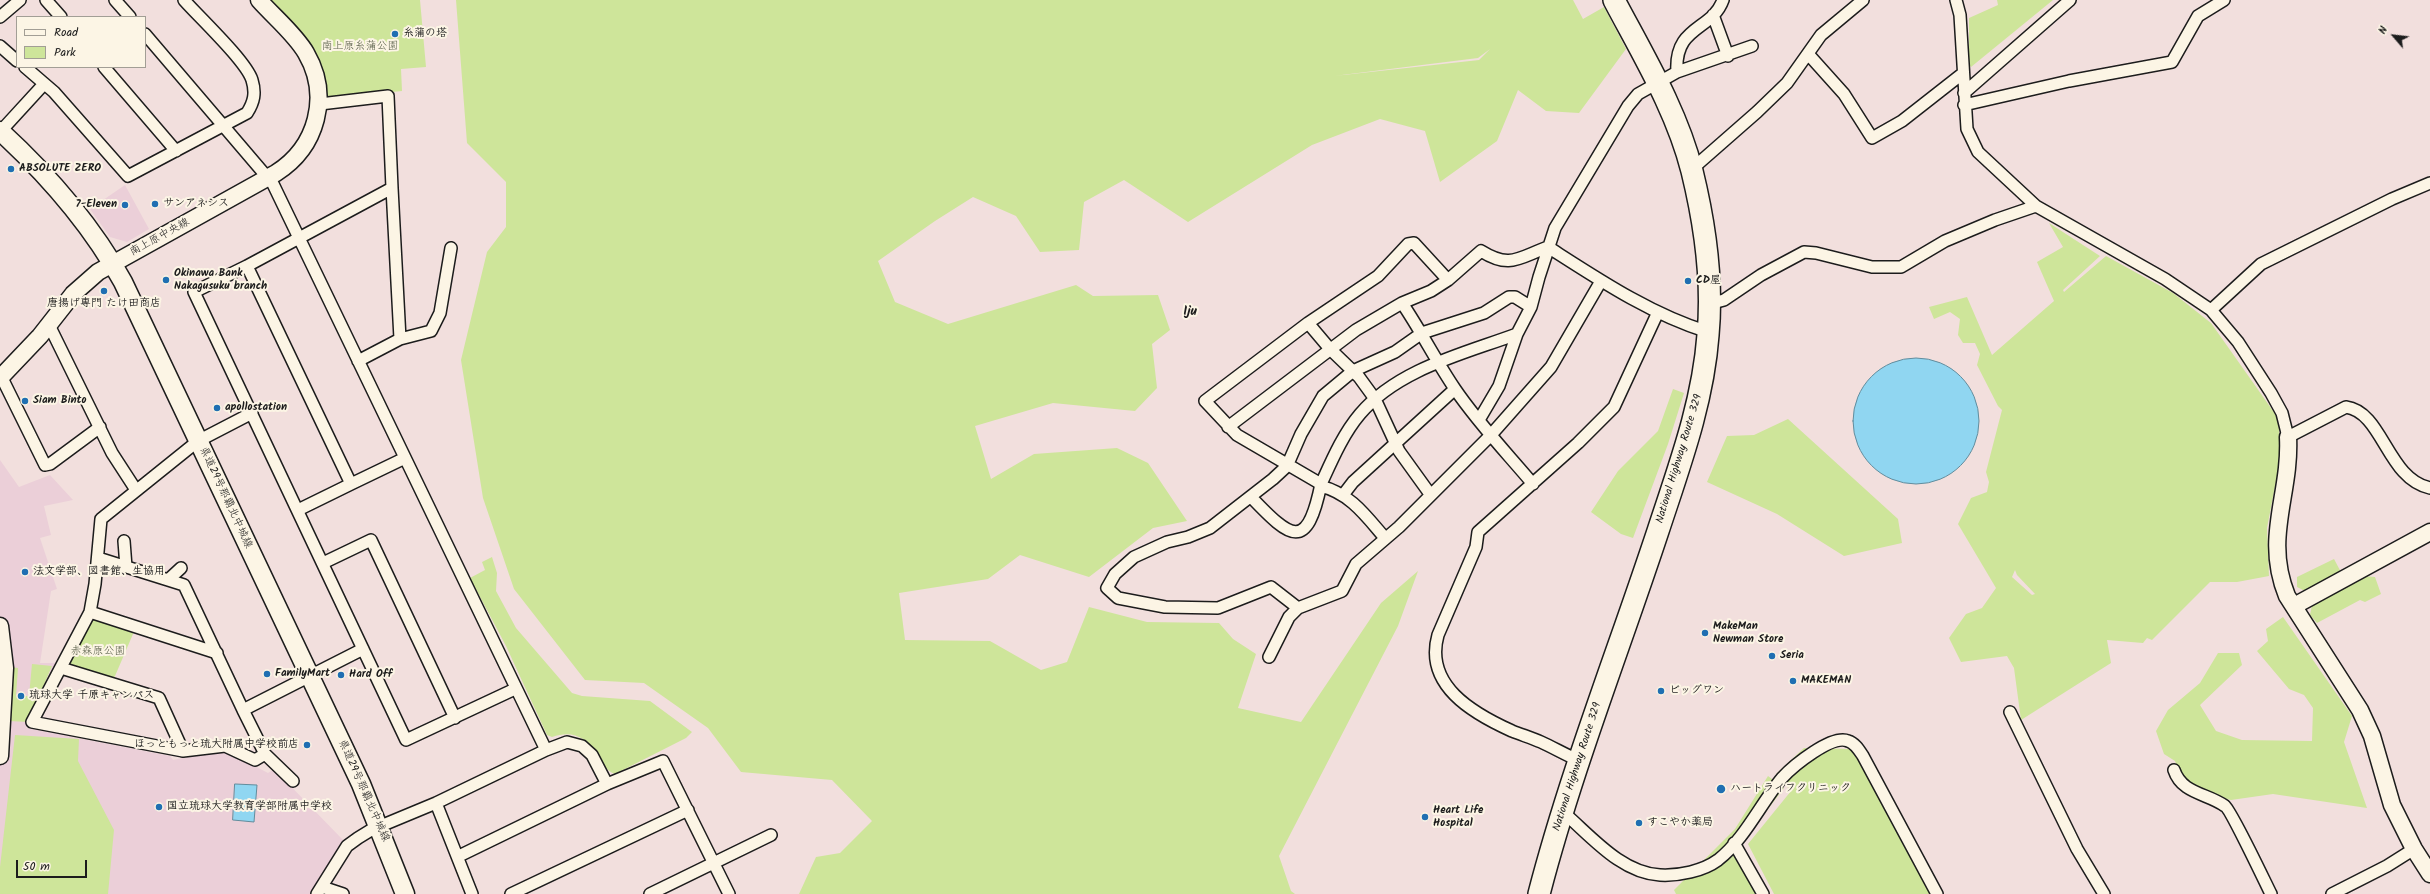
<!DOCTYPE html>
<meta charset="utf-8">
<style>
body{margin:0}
#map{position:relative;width:2430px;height:894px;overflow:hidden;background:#f2dfdd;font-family:Kalam,sans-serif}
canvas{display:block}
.legend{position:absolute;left:16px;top:16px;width:130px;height:52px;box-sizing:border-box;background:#fcf5e5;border:1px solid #a29e95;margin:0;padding:5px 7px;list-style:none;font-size:12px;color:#1c1c1c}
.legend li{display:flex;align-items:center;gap:8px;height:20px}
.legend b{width:20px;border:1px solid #a29e95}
.north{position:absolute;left:2374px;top:16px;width:40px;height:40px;-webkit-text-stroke:3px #fcf5e5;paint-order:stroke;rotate:298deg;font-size:11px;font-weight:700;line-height:16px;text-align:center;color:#1c1c1c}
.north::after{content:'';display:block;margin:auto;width:14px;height:18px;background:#1c1c1c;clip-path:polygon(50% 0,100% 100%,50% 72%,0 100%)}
.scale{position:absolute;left:16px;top:860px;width:71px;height:18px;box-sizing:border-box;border:2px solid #1c1c1c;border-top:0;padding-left:5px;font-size:12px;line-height:14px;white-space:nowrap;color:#1c1c1c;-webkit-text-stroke:3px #fcf5e5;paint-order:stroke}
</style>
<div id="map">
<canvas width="2430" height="894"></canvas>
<ul class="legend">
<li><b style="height:5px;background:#fcf5e5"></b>Road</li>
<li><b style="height:11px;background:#cee59a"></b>Park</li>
</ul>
<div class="north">N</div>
<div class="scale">50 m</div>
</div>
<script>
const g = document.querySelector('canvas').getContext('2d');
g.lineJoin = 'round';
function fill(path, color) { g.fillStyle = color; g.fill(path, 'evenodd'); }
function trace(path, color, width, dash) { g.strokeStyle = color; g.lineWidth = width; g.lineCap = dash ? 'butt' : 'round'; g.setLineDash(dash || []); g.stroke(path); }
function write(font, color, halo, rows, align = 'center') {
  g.font = font + ' Kalam,"Klee One",sans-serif'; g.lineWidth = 4; g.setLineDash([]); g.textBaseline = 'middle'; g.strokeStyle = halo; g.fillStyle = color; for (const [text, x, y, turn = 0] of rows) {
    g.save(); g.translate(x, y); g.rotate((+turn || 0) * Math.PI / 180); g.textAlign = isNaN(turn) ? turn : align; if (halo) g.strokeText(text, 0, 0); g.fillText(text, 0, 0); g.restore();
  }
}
const built = new Path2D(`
 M125 185 149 229 127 242 110 237 90 209Z
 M0 460 19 487 50 475 73 500 44 506 51 535 40 538 57 589 51 591 40 663H56L26 728 170 756 173 760 224 750 268 773 274 769 344 841 312 894H0Z`);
const green = new Path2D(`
 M268 0H420L426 67 401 69 402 91 343 97 326 96Z
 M456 0H1573L1583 19 1604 7 1626 49 1579 113 1546 111 1518 90 1497 141 1440 182 1425 131 1380 119 1312 145 1188 222 1124 180 1084 202 1079 250 1040 252 1016 216 973 197 935 221 878 261 895 302 948 324 1076 285 1093 296 1158 295 1170 330 1152 344 1157 388 1135 411 1053 403 975 426 991 479 1034 454 1117 448 1148 463 1187 521 1153 528 1089 577 1020 555 988 579 899 593 905 640 990 641 1041 670 1067 662 1089 607 1147 622 1219 623 1233 639 1256 654 1238 708 1301 722 1381 603 1418 571 1398 626 1279 856 1291 891 1295 894H799L816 857 840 853 872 821 832 780 741 772 708 728 644 683 585 680 514 589 483 498 461 360 487 252 506 227V182L467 143ZM1490 49 1479 60 1334 76 1478 58Z
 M1997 0H2053L1971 67 1969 64V18L1998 5Z
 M2049 223 2100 256 2063 290 2064 292 2106 256 2173 293 2211 323 2278 418 2281 455 2267 528 2269 576 2237 582H2210L2152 640 2147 638 2143 643 2107 640 2111 663 2021 720 2014 668 2007 656 1961 662 1949 638 1966 614 1982 608 1996 588 1958 524 1971 498 1987 492 1989 482 1986 472 2002 410 1998 406 1977 365 1980 354 1975 343H1963L1958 335 1960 319 1950 312 1934 319 1929 307 1967 297 1992 355 2054 301 2037 262 2063 247ZM2015 570 2017 575 2035 594 2032 595 2012 577Z
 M1673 389 1684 393 1668 444 1633 538 1621 534 1591 512 1618 471 1658 431Z
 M1788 419 1898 519 1902 543 1844 556 1777 514 1707 482 1727 436 1754 435Z
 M492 557 497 573 496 591 516 628 572 693 582 696 650 701 692 732 686 738 615 774C605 771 603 761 597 753 584 736 572 730 552 737L547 735 506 646 470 578 485 570 482 562Z
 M2334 559 2342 574 2309 593 2297 587V577Z
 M2363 576 2375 577 2381 594 2365 602 2360 600 2317 623 2310 615 2313 600Z
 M90 612 136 627 112 683 61 668Z
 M2283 617 2352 716 2344 742 2367 808 2273 794 2231 800 2210 795 2182 779 2175 761 2164 754 2156 731 2168 710 2200 683 2218 653H2239L2242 665 2200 705 2216 731 2242 740 2312 741 2313 708 2304 695 2289 689 2257 651 2268 641 2266 629Z
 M32 664 52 666 28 722 9 721 10 667 18 668 16 696H29Z
 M15 735 79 739 78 761 114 830 108 894H0V867Z
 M1804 748 1853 749 1878 793 1930 894H1774L1748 844 1791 791 1776 774Z
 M1768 776 1784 788 1734 854 1756 894H1676L1674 890 1735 829Z`);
const water = new Path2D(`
 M1853 421a63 63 0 1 1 126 0a63 63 0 1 1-126 0Z
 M235 784 257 785 254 822 233 820Z`);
const street = new Path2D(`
 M46 0 61 17
 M115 0 130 17
 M1956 0 1960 15 1967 129 1978 152 2036 206 2165 279 2211 310 2238 342 2271 393 2282 413 2288 437 2346 407C2383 412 2387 479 2430 488
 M1713 15 1728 56
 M0 17 20 0
 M145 34 273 184 546 750
 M0 46 17 61
 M1809 55 1844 94 1872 138 1902 121 1962 74
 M25 67 54 92 128 176 247 113C254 102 256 93 252 80 246 61 199 17 184 0
 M104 67 176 151
 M1677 72C1674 25 1712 31 1723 0
 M1964 93 2070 0
 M320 104 388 96 392 188
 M1964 105 2069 81 2172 62 2198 16 2224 0
 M0 132 44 84
 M1692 169 1757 112 1787 83 1821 35 1863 0
 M1548 247C1598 279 1650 314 1708 332
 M247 266 194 292 406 740 515 689
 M1448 280 1414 243 1408 244 1378 276 1308 323 1205 401 1237 435 1321 484C1332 460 1343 434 1360 414 1398 369 1463 354 1517 334
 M1402 303C1421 331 1436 361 1455 389 1478 423 1506 452 1533 484
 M1709 304 1724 300 1761 275 1804 252 1816 253 1872 267H1901L1945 241 1995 220 2036 206
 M1531 307 1515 297H1509L1484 313 1422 333 1395 352 1353 371 1323 396 1301 434 1287 466 1273 479 1210 528 1188 537 1167 542 1134 557 1115 574 1107 588 1118 598 1165 607 1218 608 1271 587 1298 608 1342 591 1356 564 1399 527 1490 436 1551 367 1601 281
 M2211 310 2261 264 2392 199 2430 183
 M1308 323 1330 349 1359 377 1375 399 1399 451 1430 494
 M49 325 112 453 136 490
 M400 339 431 331 440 313 451 248
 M358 361 400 339 392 188 247 266 351 484 405 458
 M0 374 45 465 50 464 100 427
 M1479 420 1499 386 1517 334 1531 307 1539 277 1555 228 1628 106 1638 94 1677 72 1752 46
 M1228 427 1356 330 1402 303 1431 291 1448 280 1481 251C1510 269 1518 258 1548 247
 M1320 486C1350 493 1366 516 1385 538
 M1343 495 1353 482 1455 389
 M1251 497C1291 539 1307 552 1321 484
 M298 510 351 484
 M124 541 126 567
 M98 558 184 585 243 710
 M323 563 371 540 455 718
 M168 580 181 568
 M90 612 217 653
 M1269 657 1289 617 1298 608
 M61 668 159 698 183 751 225 746 255 760 265 754 293 781
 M2010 712 2077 849 2104 894
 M183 751 32 722 90 612 95 584 101 519 198 441 252 413
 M265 754 243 710 363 649
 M1580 761C1566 755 1554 748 1541 742 1532 738 1522 735 1512 731 1472 713 1424 685 1438 635L1476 547 1478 532 1578 443 1614 407 1658 312
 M2174 770C2182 794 2207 793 2225 806 2231 810 2265 882 2271 894
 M436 803 472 894
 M1563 812C1591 836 1621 873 1660 875 1679 876 1703 871 1718 860 1744 840 1761 803 1782 778 1793 766 1832 734 1848 741 1855 743 1859 750 1863 756L1937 894
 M1734 843 1763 894
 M459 856 607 784 663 761 729 894
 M322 887 343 894
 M317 894 347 846 358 838 371 830 436 803 546 750 567 742 582 746 592 755 607 784
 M511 894 688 810
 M650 894 771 835
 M2332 894 2387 866 2414 849`);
const secondary = new Path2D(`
 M0 378 40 336 73 294 98 272 276 173C317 147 331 96 306 53 295 34 274 17 259 0
 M2288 437C2291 495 2263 537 2287 596L2360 710 2372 736 2392 805 2414 849 2430 874
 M2294 606 2430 532
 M0 626 5 668 0 756`);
const primary = new Path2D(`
 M0 131C49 176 91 224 123 282L361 784 405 894`);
const highway = new Path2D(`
 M1539 894C1571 771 1618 652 1658 531 1679 467 1703 403 1708 335 1713 281 1705 224 1692 171 1677 111 1643 55 1614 0`);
const markers = [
 [395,34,4,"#1f6fb2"],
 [11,169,4,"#1f6fb2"],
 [155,204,4,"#1f6fb2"],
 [125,205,4,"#1f6fb2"],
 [166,280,4,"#1f6fb2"],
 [1688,281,4,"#1f6fb2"],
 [104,291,4,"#1f6fb2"],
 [25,401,4,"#1f6fb2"],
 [217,408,4,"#1f6fb2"],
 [25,572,4,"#1f6fb2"],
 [1705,633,4,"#1f6fb2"],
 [1772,656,4,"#1f6fb2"],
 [267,674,4,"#1f6fb2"],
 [341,675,4,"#1f6fb2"],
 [1793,681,4,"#1f6fb2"],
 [1661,691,4,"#1f6fb2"],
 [21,696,4,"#1f6fb2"],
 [307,745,4,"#1f6fb2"],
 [1721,789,5,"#1f6fb2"],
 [159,807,4,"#1f6fb2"],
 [1425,817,4,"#1f6fb2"],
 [1639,823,4,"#1f6fb2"]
];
const poiNames = [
 ["糸蒲の塔",403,34],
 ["ABSOLUTE ZERO",19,169],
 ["サンアネシス",163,204],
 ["7-Eleven",117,205,"right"],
 ["Okinawa Bank",174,274],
 ["Nakagusuku branch",174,287],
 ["CD屋",1696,281],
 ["唐揚げ専門 たけ田商店",104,304,"center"],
 ["Siam Binto",33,401],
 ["apollostation",225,408],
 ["法文学部、図書館、生協用",33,572],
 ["MakeMan",1713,627],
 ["Newman Store",1713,640],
 ["Seria",1780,656],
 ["FamilyMart",275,674],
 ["Hard Off",349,675],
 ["MAKEMAN",1801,681],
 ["ビッグワン",1669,691],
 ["琉球大学 千原キャンパス",29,696],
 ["ほっともっと琉大附属中学校前店",299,745,"right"],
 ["ハートライフクリニック",1730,789],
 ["国立琉球大学教育学部附属中学校",167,807],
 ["Heart Life",1433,811],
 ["Hospital",1433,824],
 ["すこやか薬局",1647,823]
];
const parkNames = [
 ["南上原糸蒲公園",360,47],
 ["赤森原公園",98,652]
];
const streetNames = [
 ["南上原中央線",160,238,-29],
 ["National Highway Route 329",1680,459,-73],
 ["県道29号那覇北中城線",225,498,65],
 ["National Highway Route 329",1578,767,-72],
 ["県道29号那覇北中城線",363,791,66]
];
const quarterNames = [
 ["Iju",1190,313]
];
fill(built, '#ebcfd8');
fill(green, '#cee59a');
fill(water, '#90d6f1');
trace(water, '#628c9c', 1);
trace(street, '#1c1c1c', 14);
trace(secondary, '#1c1c1c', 19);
trace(primary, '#1c1c1c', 21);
trace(highway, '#1c1c1c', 24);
trace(street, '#fcf5e5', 11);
trace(secondary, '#fcf5e5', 16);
trace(primary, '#fcf5e5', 18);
trace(highway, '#fcf5e5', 21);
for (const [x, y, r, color] of markers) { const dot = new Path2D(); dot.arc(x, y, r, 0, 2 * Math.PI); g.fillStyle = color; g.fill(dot); trace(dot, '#fcf5e5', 1.5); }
write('bold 11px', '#1c1c1c', '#fcf5e5', poiNames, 'left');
write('11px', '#515842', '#fcf5e5', parkNames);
write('11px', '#1c1c1c', '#fcf5e5', streetNames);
write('bold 13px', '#1c1c1c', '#fcf5e5', quarterNames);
</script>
